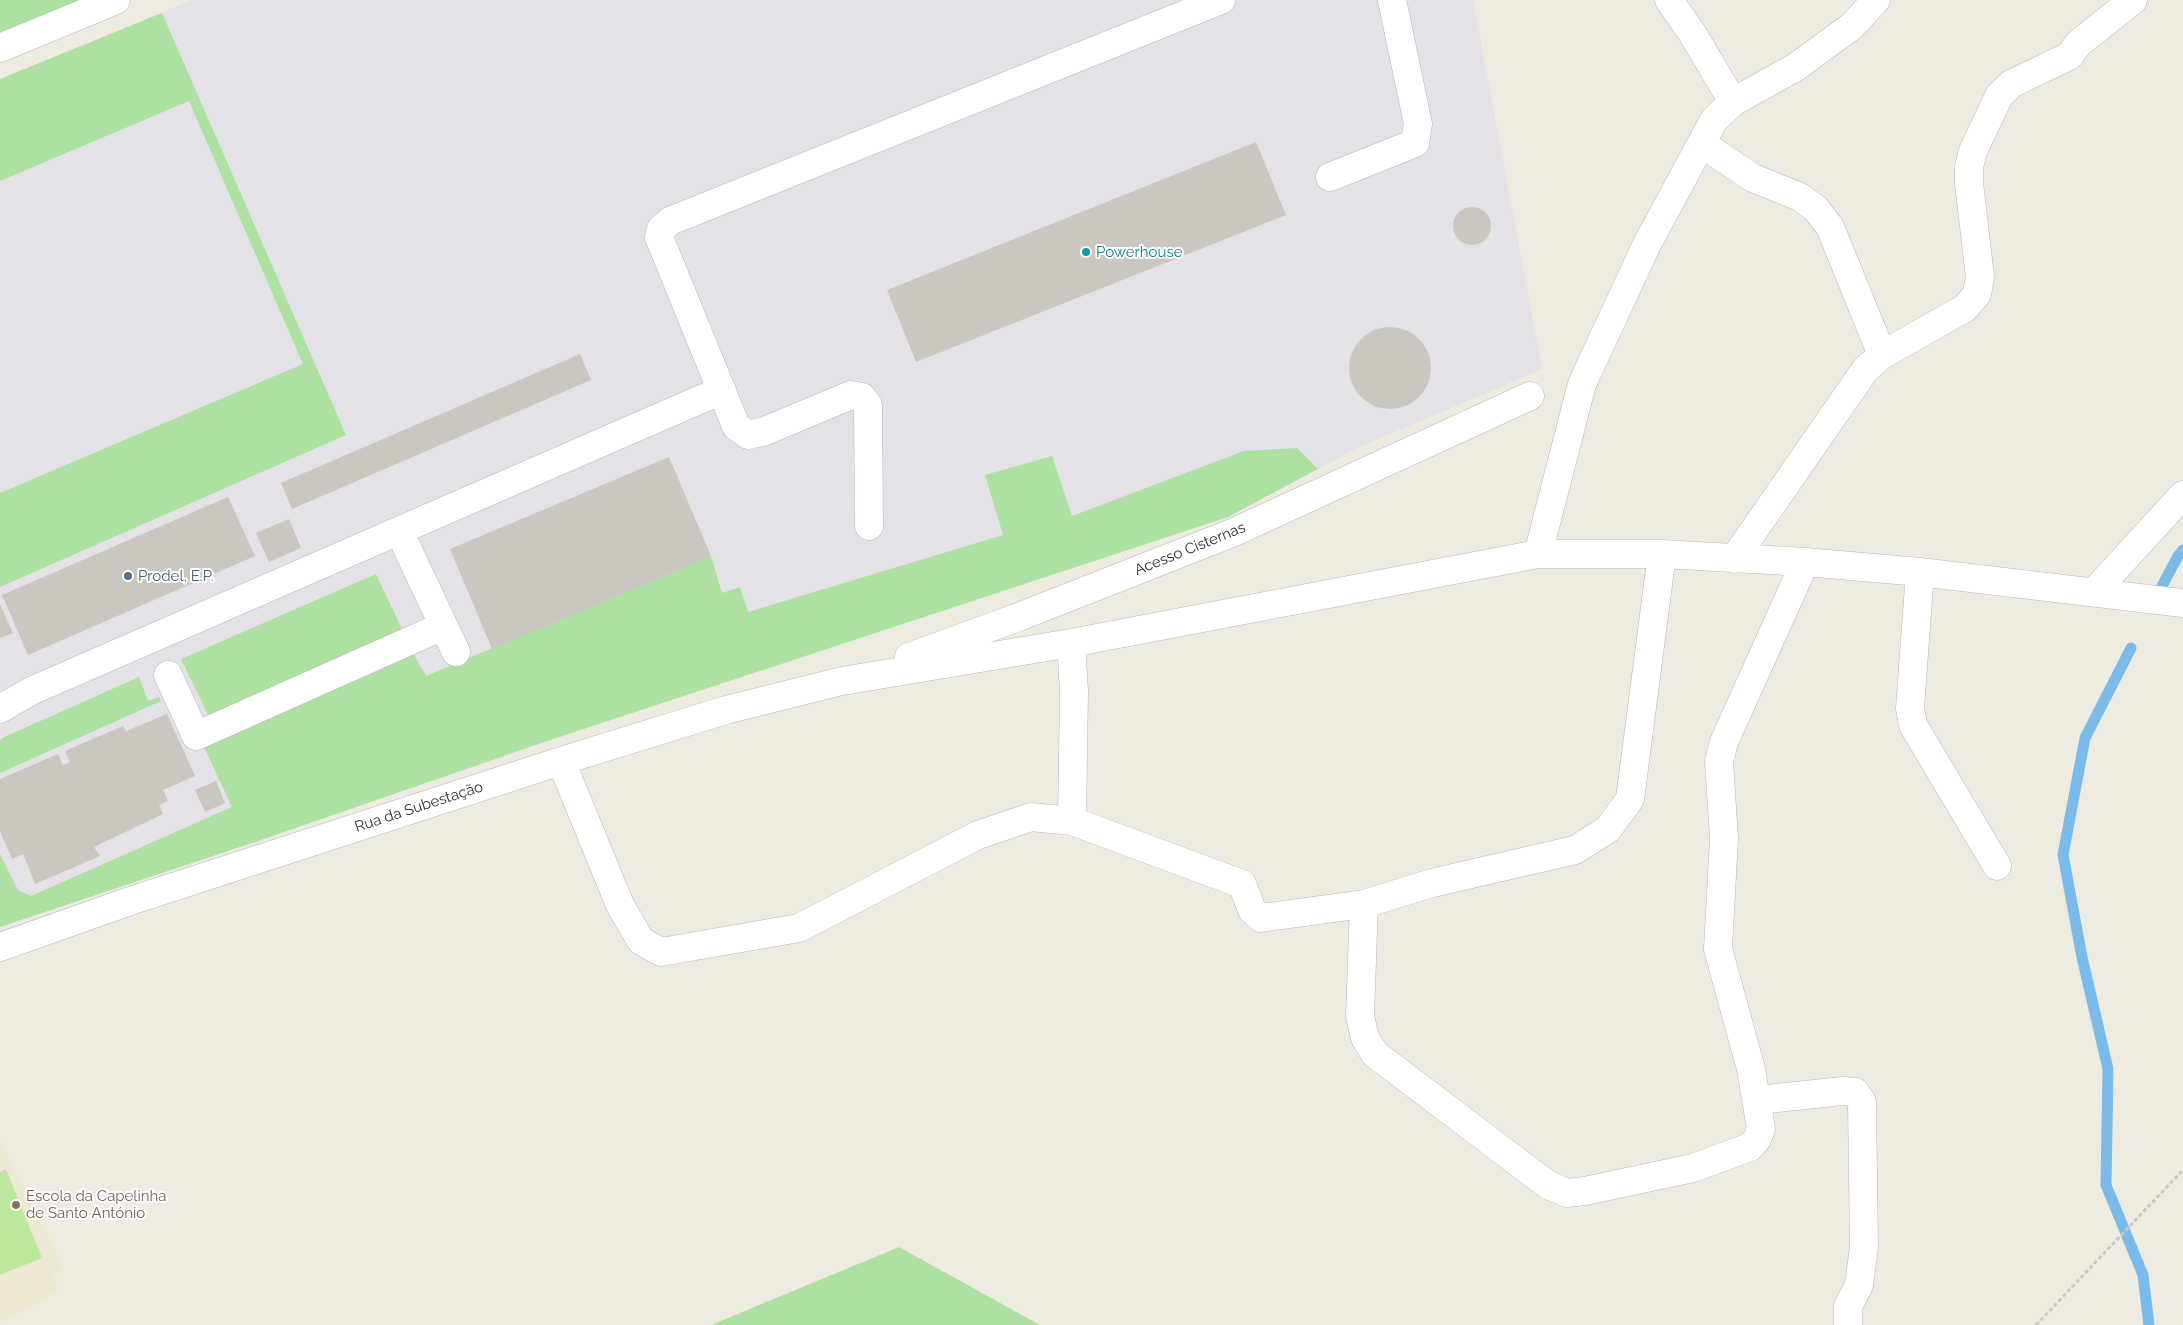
<!DOCTYPE html>
<meta charset="utf-8">
<style>
body{margin:0}
canvas{display:block;background:#eeebe1}
</style>
<canvas width="2183" height="1325"></canvas>
<script>
const g = document.querySelector('canvas').getContext('2d');
g.lineJoin = 'round';
function fill(path, color) { g.fillStyle = color; g.fill(path, 'evenodd'); }
function trace(path, color, width, dash) { g.strokeStyle = color; g.lineWidth = width; g.lineCap = dash ? 'butt' : 'round'; g.setLineDash(dash || []); g.stroke(path); }
function write(font, color, halo, rows, align = 'center') {
  g.font = font + ' Raleway,sans-serif'; g.lineWidth = 4; g.setLineDash([]); g.textBaseline = 'middle'; g.strokeStyle = halo; g.fillStyle = color; for (const [text, x, y, turn = 0] of rows) {
    g.save(); g.translate(x, y); g.rotate((+turn || 0) * Math.PI / 180); g.textAlign = isNaN(turn) ? turn : align; if (halo) g.strokeText(text, 0, 0); g.fillText(text, 0, 0); g.restore();
  }
}
const industrial = new Path2D(`
 M192 0H1473L1542 369 1355 449 1228 517 762 668 252 843 0 927V79Z`);
const education = new Path2D(`
 M0 1141 63 1269 52 1276 59 1290 0 1324Z`);
const green = new Path2D(`
 M0 0H116L0 48Z
 M162 13 346 435 0 587V493L303 364 189 101 0 181V79Z
 M1297 448 1318 469 1228 517 541 743 252 843 0 927V854L18 890 31 896 232 807 204 747 412 651 426 676 711 556 722 593 740 587 748 612 1003 535 985 475 1052 456 1072 516 1244 451Z
 M376 574 403 631 210 719 181 659Z
 M139 677 148 701 159 697 161 701 0 773V740L2 738Z
 M899 1247 1040 1325H711Z`);
const pitch = new Path2D(`
 M6 1169 42 1258 0 1275V1172Z`);
const stream = new Path2D(`
 M2162 586 2178 556 2183 550
 M2131 648 2085 738 2063 855 2082 957 2108 1069 2106 1185 2143 1275 2149 1325`);
const building = new Path2D(`
 M1256 142 1286 215 916 362 887 290Z
 M1453 226a19 19 0 1 1 38 0a19 19 0 1 1-38 0Z
 M1349 368a41 41 0 1 1 82 0a41 41 0 1 1-82 0Z
 M580 354 591 380 292 509 281 483Z
 M669 457 711 556 492 649 450 549Z
 M228 497 255 556 28 655 2 595Z
 M289 519 301 548 269 562 256 533Z
 M0 604 13 633 0 638Z
 M167 714 195 776 163 790 168 801 159 805 163 814 94 847 100 856 35 884 23 854 12 859 0 831V779L58 754 63 765 70 762 65 751 123 726 126 731Z
 M216 781 225 803 205 812 195 790Z`);
const path = new Path2D(`
 M2036 1325 2183 1170`);
const minor = new Path2D(`
 M1669 0 1692 33 1733 102
 M0 48 116 0
 M1702 144 1753 178 1800 197 1816 209 1830 227 1882 355
 M1330 177 1415 143 1418 124 1392 0
 M869 526 868 405 862 397 851 395 765 431 748 435 736 426 659 237 661 229 670 221 1221 0
 M399 531 456 652
 M1538 554 1582 384 1646 246 1714 120 1733 102 1796 67 1852 26 1876 0
 M1734 559 1865 370 1882 355 1965 308 1977 294 1980 277 1969 183V167L1973 151 1999 96 2011 84 2069 56 2079 43 2133 0
 M1920 572 1910 708 1913 725 1997 866
 M2095 591 2183 495
 M909 657 1016 618 1232 533 1530 396
 M168 675 196 736 443 626
 M0 709 31 691 722 390
 M561 761 620 905 641 941 661 952 799 928 978 835 1031 817 1072 821 1074 691 1071 643
 M1072 821 1242 884 1252 910 1261 918 1364 904 1432 883 1575 850 1608 829 1630 799 1662 554
 M1364 904 1360 1016 1365 1038 1375 1054 1548 1185 1567 1193 1585 1191 1693 1168 1750 1147 1757 1139 1761 1129 1751 1069 1718 949 1724 838 1719 762 1724 742 1805 562
 M0 947 130 901 561 761 726 710 842 681 1071 643 1538 554H1662L1805 562 1920 572 2183 603
 M1758 1100 1843 1091 1855 1092 1862 1102 1864 1247 1859 1285 1848 1306V1325`);
const markers = [
 [1086,252,5,"#0f9aa8"],
 [128,576,5,"#5c6f8a"],
 [16,1205,5,"#8d6e63"]
];
const cultureNames = [
 ["Powerhouse",1096,252]
];
const streetNames = [
 ["Acesso Cisternas",1190,549,-22],
 ["Rua da Subestação",419,807,-18]
];
const serviceNames = [
 ["Prodel, E.P.",138,576]
];
const educationNames = [
 ["Escola da Capelinha",26,1196],
 ["de Santo António",26,1213]
];
fill(industrial, '#e4e1e7');
fill(education, '#eee9d2');
fill(green, '#ade1a1');
fill(pitch, '#bde89e');
trace(stream, '#7bbbe9', 11);
fill(building, '#cac7c0');
trace(minor, '#b5b5c0', 29);
trace(path, '#c9c9c9', 3, [4, 2.5]);
trace(minor, '#fff', 28);
for (const [x, y, r, color] of markers) { const dot = new Path2D(); dot.arc(x, y, r, 0, 2 * Math.PI); g.fillStyle = color; g.fill(dot); trace(dot, '#fff', 2); }
write('15px', '#0d838f', '#fff', cultureNames, 'left');
write('15px', '#2e2e2e', '#fff', streetNames);
write('15px', '#4e5e75', '#fff', serviceNames, 'left');
write('15px', '#785e54', '#fff', educationNames, 'left');
</script>
